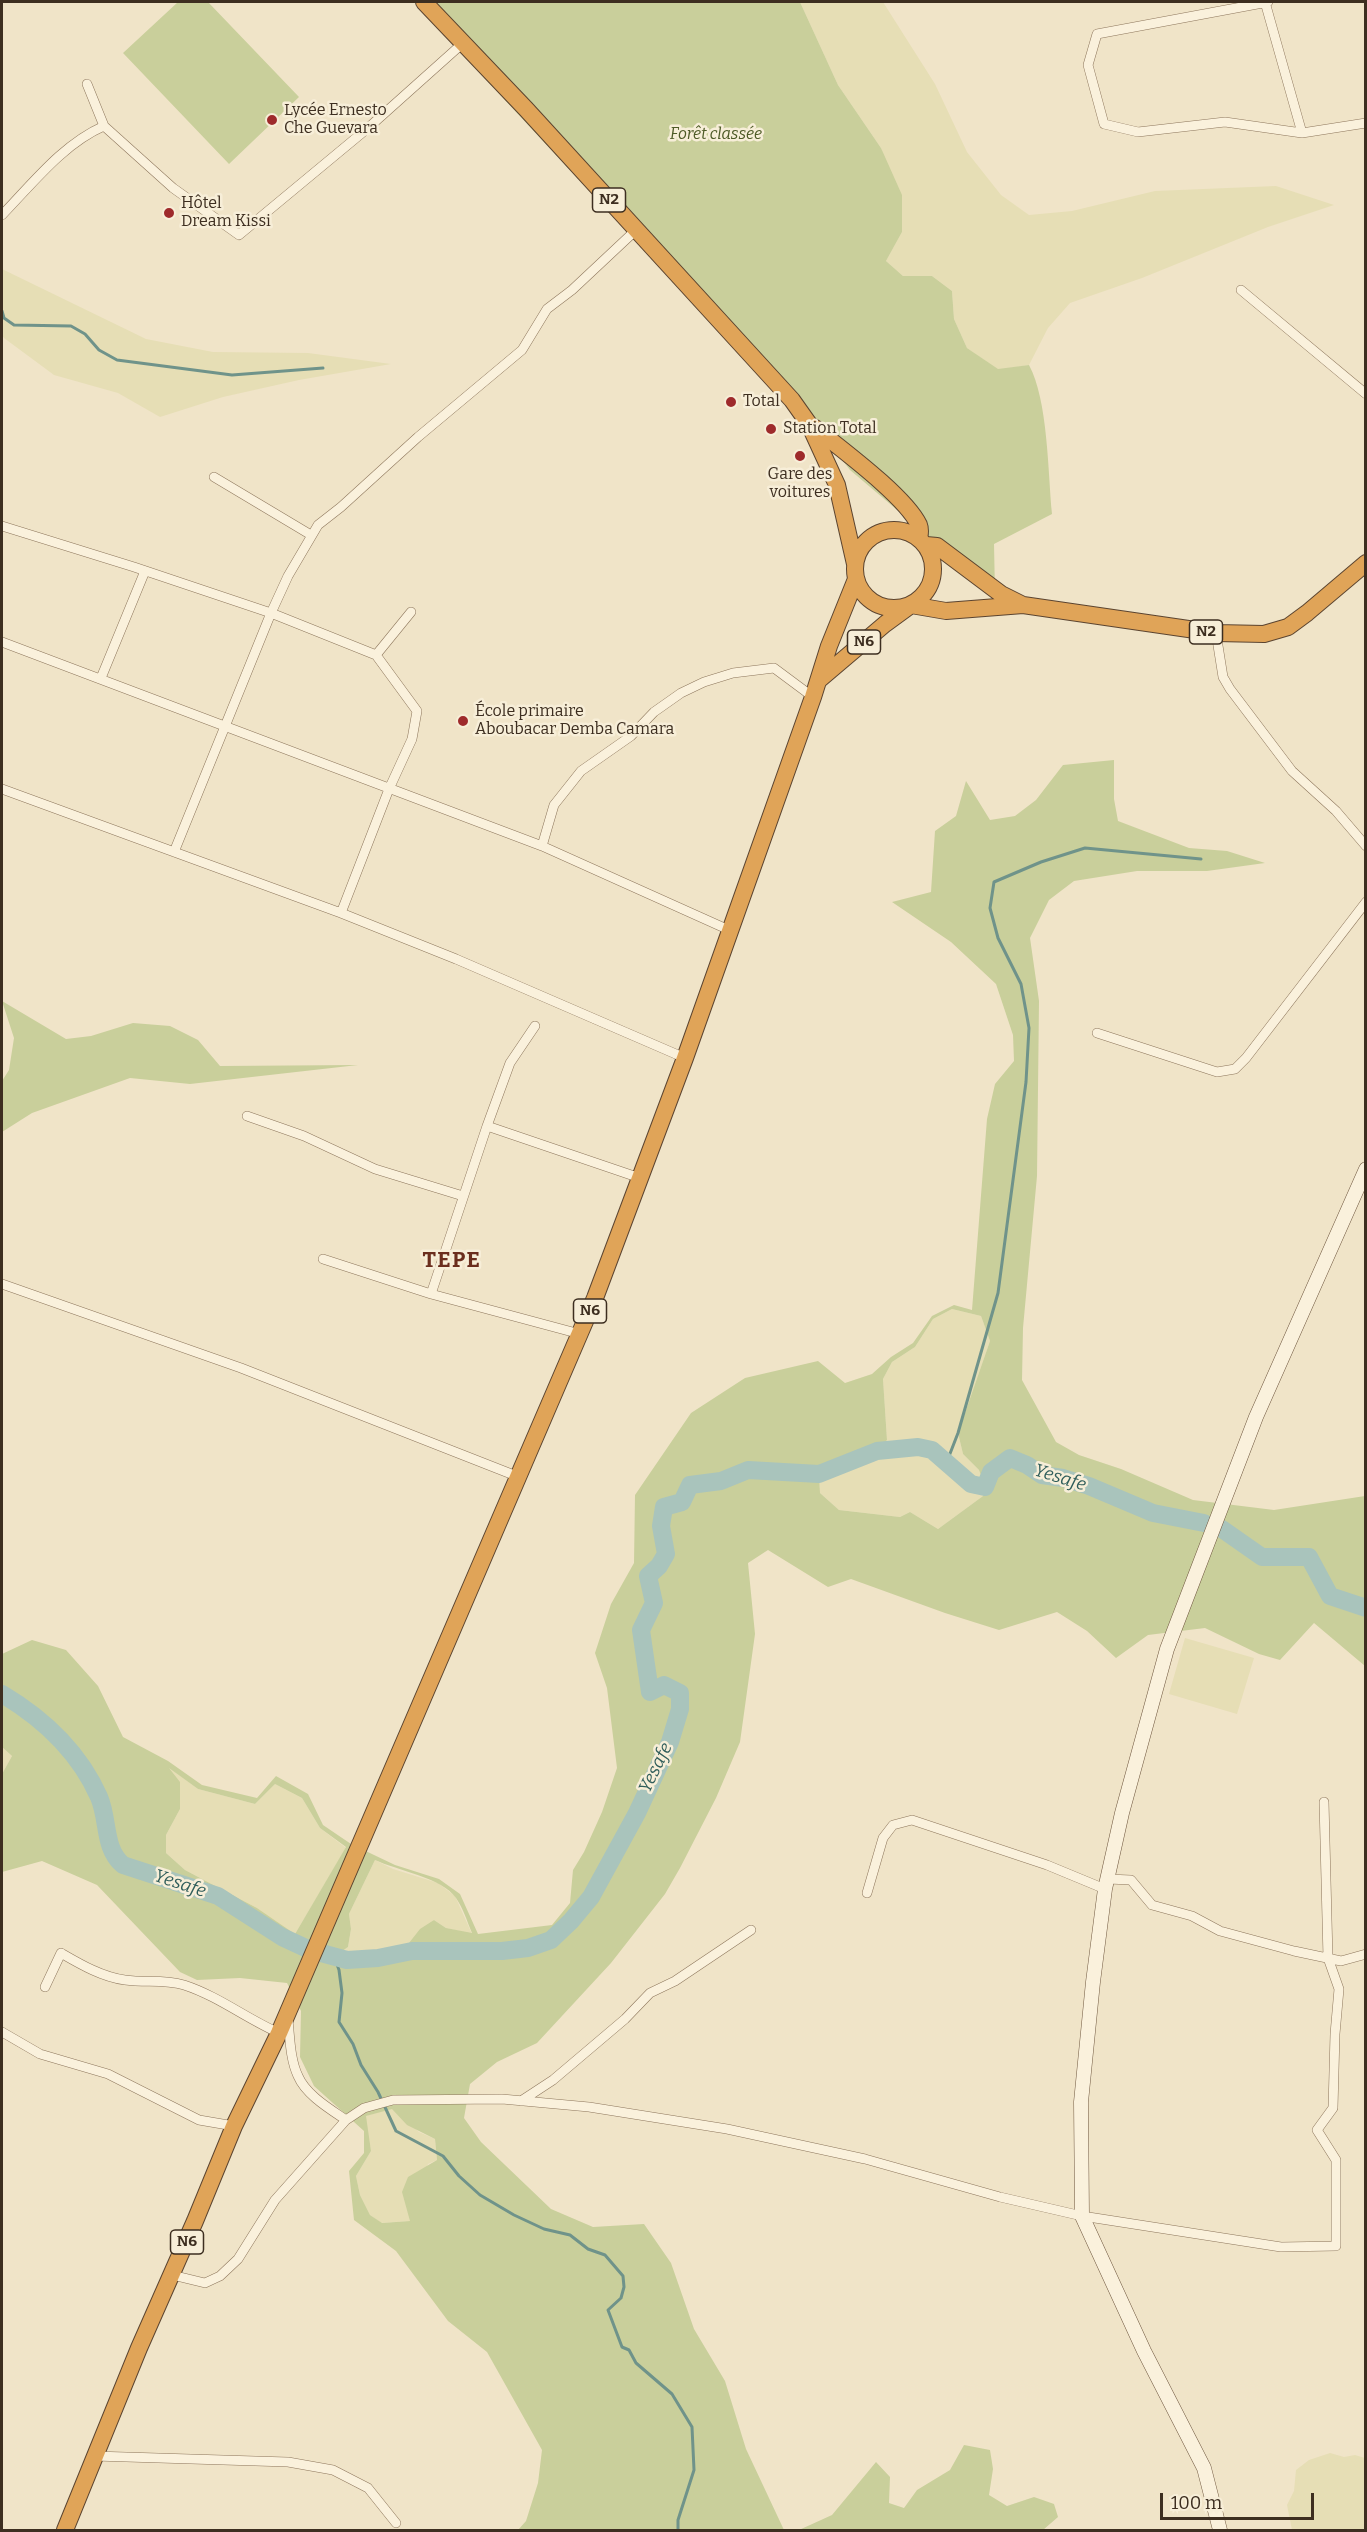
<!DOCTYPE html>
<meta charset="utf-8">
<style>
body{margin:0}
#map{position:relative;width:1367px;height:2532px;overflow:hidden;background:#f0e4c8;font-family:Bitter,serif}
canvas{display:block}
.frame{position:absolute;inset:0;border:3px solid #3d2e20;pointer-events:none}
.scale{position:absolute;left:1160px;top:2493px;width:154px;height:27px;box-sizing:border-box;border:3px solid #3d2e20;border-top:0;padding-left:8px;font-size:18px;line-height:21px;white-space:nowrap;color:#3d2e20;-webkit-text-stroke:4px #f7eed8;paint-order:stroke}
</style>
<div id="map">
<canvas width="1367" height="2532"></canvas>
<div class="frame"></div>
<div class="scale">100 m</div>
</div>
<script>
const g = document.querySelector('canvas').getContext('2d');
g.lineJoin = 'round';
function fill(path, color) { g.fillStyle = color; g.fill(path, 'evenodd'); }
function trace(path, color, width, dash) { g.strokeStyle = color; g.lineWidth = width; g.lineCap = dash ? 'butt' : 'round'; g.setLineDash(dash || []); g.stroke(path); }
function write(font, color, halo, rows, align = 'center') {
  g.font = font + ' Bitter,serif'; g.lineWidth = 5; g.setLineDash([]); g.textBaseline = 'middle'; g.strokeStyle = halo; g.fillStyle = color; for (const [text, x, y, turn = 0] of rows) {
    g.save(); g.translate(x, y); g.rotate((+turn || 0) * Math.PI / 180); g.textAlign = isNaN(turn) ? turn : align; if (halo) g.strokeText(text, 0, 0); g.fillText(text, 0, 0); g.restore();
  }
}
const farmland = new Path2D(`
 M800 2H883L935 84 967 152 1001 195 1029 215 1072 211 1155 191 1276 186 1334 205 1268 227 1142 278 1070 303 1048 328 1029 365 998 370 967 348 954 319 952 291 932 276H903L886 261 902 232 881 148 838 85Z
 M2 269 146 339 213 352 308 353 391 364 299 380 223 397 160 417 118 393 54 375 4 338 2 335Z
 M952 1309 981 1316 990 1341 958 1433 963 1454 979 1470 985 1487 983 1496 938 1529 910 1512 900 1517 839 1510 820 1493 819 1474 877 1451 887 1440 883 1379 892 1362 915 1347 933 1319Z
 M1185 1638 1254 1658 1237 1714 1169 1694Z
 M2 1747 12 1756 2 1774Z
 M167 1766 198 1789 255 1804 275 1784 302 1798 320 1828 346 1848 295 1934 257 1908 185 1870 166 1853V1835L180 1809Z
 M375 1860 393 1869 438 1883 455 1896 472 1934 446 1928 434 1920 412 1951 378 1958 347 1960 334 1956 348 1947 351 1929 349 1914Z
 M393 2108 419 2132 435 2139 437 2160 428 2164 410 2221 381 2223 370 2215 360 2195 356 2176 371 2151 365 2116Z
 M1330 2453 1344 2457 1355 2455 1365 2458V2530H1292L1287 2505 1294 2491 1296 2470 1309 2460Z`);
const green = new Path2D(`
 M178 2H208L299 97 229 164 123 53Z
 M414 2H800L838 85 881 148 902 195V232L886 261 903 276H932L952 291 954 319 967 348 998 369 1029 365C1048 400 1048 472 1052 514L994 544 995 593 850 470 819 430 799 417Z
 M1114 760V799L1118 821 1189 848 1227 851 1265 863 1207 871H1137L1074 881 1049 900 1030 938 1039 1001 1037 1176 1023 1328 1022 1380 1056 1442 1079 1455 1121 1469 1193 1500 1274 1510 1365 1496V1666L1314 1623 1280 1660 1259 1654 1205 1628 1148 1635 1116 1658 1087 1631 1057 1612 999 1630 945 1613 851 1579 828 1587 768 1550 748 1563 755 1634 740 1742 716 1798 680 1868 665 1894 611 1963 537 2043 497 2062 470 2084 464 2118 481 2142 551 2209 593 2227 644 2224 671 2263 694 2329 725 2381 746 2449 784 2530H518L526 2521 538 2483 542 2450 487 2352 448 2321 396 2251 354 2220 349 2171 364 2153V2131L314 2086 300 2057 301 2011 287 1983 240 1978 197 1980 180 1972 97 1885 42 1861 2 1872V1774L12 1756 2 1747V1654L32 1640 66 1650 98 1686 123 1737 168 1761 202 1785 257 1798 276 1776 308 1794 323 1825 351 1844 395 1865 439 1879 460 1894 478 1934 552 1925 570 1903 573 1870 584 1852 602 1812 617 1768 607 1688 595 1653 611 1604 634 1563 635 1495 691 1413 745 1378 818 1361 845 1383 872 1374 891 1357 913 1343 932 1316 954 1305 972 1310 987 1119 995 1084 1014 1061 1013 1035 996 984 951 942 892 902 931 892 935 831 956 816 966 781 990 820 1015 816 1036 800 1063 765ZM952 1309 981 1316 990 1341 958 1433 963 1454 979 1470 985 1487 983 1496 938 1529 910 1512 900 1517 839 1510 820 1493 819 1474 877 1451 887 1440 883 1379 892 1362 915 1347 933 1319ZM169 1768 198 1789 255 1804 275 1784 302 1798 320 1828 346 1847 295 1934 257 1908 185 1870 166 1853V1835L180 1809V1782ZM375 1860C396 1870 443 1878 456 1898 463 1908 467 1921 472 1933L446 1928 434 1920 420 1929 409 1943 412 1951C386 1956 360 1963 335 1956L348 1947 351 1929 349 1914ZM392 2109 407 2125 435 2139 437 2160 408 2177 402 2192 410 2221 382 2223 370 2215 360 2195 356 2176 371 2151 366 2116Z
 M2 1001 66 1039 91 1036 133 1023 170 1026 198 1040 220 1066 358 1065 190 1084 130 1078 32 1113 2 1132V1081L9 1070 14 1038Z
 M964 2445 990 2450 993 2469 989 2495 1007 2506 1034 2497 1054 2504 1058 2517 1043 2530H799L832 2515 876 2462 890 2477 889 2503 904 2508 917 2490 950 2470Z`);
const stream = new Path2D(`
 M2 311 4 318 14 325 71 326 85 334 99 350 117 360 232 375 323 368
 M946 1464 958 1433 998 1293 1026 1082 1029 1028 1021 984 998 938 990 908 994 882 1041 862 1085 848 1201 859
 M334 1956 339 1970 342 1993 339 2022 353 2044 361 2065 378 2092 396 2131 443 2156 459 2176 480 2195 514 2215 544 2229 570 2235 588 2249 605 2255 623 2276 624 2287 621 2298 608 2310 622 2347 629 2350 636 2363 672 2394 692 2427 694 2470 678 2520V2530`);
const river = new Path2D(`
 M1222 1529 1262 1557H1309L1330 1596 1366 1608
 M2 1694C44 1719 79 1752 99 1797 109 1820 103 1848 123 1865L218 1896 282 1937 310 1950 347 1960 378 1958 412 1951H502L528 1948 551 1940 571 1921 591 1897 637 1813 670 1742 680 1709V1693L664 1685 650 1692 641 1630 654 1603 648 1576 659 1566 666 1554 661 1526 664 1507 682 1502 690 1485 721 1481 748 1470 819 1474 877 1451 918 1447 932 1450 971 1484 985 1487 991 1472 1010 1458 1027 1465 1042 1475 1063 1478 1089 1486 1153 1513 1204 1523`);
const street = new Path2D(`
 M1265 2 1302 133
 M1268 2 1097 34 1088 65 1104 124 1138 132 1225 122 1302 133 1366 123
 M87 84 104 126 173 188 239 235 368 128 463 43
 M2 215C33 183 63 144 104 126
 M1241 290 1366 394
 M214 477 311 535
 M2 526 134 567 271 613 376 655
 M1216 633 1223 677 1230 689 1292 771 1336 811 1366 846
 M2 642 542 846 729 930
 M101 678 145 571
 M2 789 341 913 456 959 685 1058
 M542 846 554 805 581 771 631 736 654 712 681 693 704 682 733 673 774 668 813 697
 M174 852 271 613 288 576 318 525 341 507 418 437 522 350 547 309 572 290 636 230
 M341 913 389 789 412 739 417 711 376 655 411 612
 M1097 1033 1217 1072 1235 1069 1246 1058 1366 902
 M247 1116 304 1136 375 1169 463 1196
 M487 1126 510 1063 535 1026
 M323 1259 431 1294 580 1334
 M2 1284 241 1368 519 1477
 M431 1294 487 1126 640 1178
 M1108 1879 1131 1880 1152 1905 1192 1916 1220 1931 1294 1951 1341 1961 1366 1954
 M867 1893 883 1838 893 1825 912 1820 1047 1865 1105 1889
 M45 1987 61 1953C80 1964 102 1977 125 1980 146 1983 163 1979 184 1985 218 1996 247 2019 279 2033
 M288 2020C290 2038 290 2059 298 2076 306 2095 330 2109 346 2120
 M2 2032 40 2054 108 2074 199 2120 234 2126
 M521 2101 553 2080 625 2019 650 1993 675 1981 751 1930
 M172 2275 205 2283 220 2276 238 2259 275 2200 346 2120 364 2108 393 2100 502 2099 589 2107 727 2129 865 2159 1000 2197 1082 2216 1281 2247 1336 2246V2160L1317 2130 1333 2108 1335 2034 1339 1989 1328 1958 1324 1802
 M94 2456 288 2462 333 2470 368 2488 396 2523`);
const secondary = new Path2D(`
 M1220 2530 1204 2468 1144 2351 1082 2216 1081 2102 1093 1982 1105 1889 1122 1813 1167 1649 1256 1417 1366 1169`);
const highway = new Path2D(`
 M424 2 526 109 792 400 809 424 837 485 855 564
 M815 428C841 449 905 496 919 525 921 530 920 533 919 539
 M855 569a39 39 0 1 1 78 0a39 39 0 1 1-78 0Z
 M926 545 937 546 1001 594 1023 605
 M819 680 885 624 911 605 946 611 1023 605 1216 633 1264 634 1288 627 1307 613 1366 563
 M65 2530 139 2348 195 2221 234 2126 279 2033 595 1298 685 1058 813 697 829 646 856 579`);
const markers = [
 [272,120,6,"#9e2a2b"],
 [169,213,6,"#9e2a2b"],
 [731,402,6,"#9e2a2b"],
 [771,429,6,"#9e2a2b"],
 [800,456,6,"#9e2a2b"],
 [463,721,6,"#9e2a2b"]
];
const shields = [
 [609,200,33],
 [1206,632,33],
 [864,642,33],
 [590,1311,33],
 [187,2242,33]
];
const shieldNames = [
 ["N2",609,200],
 ["N2",1206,632],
 ["N6",864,642],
 ["N6",590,1311],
 ["N6",187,2242]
];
const poiNames = [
 ["Lycée Ernesto",284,111],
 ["Che Guevara",284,129],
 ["Hôtel",181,204],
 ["Dream Kissi",181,222],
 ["Total",743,402],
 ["Station Total",783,429],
 ["Gare des",800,475,"center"],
 ["voitures",800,493,"center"],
 ["École primaire",475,712],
 ["Aboubacar Demba Camara",475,730]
];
const parkNames = [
 ["Forêt classée",716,135]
];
const waterNames = [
 ["Yesafe",1060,1478,17],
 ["Yesafe",656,1768,-64],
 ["Yesafe",180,1884,18]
];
const districtNames = [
 ["TEPE",452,1261]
];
fill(farmland, '#e6deb5');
fill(green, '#c9cf9b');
trace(stream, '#6f938a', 3);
trace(river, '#a9c4bc', 18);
trace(street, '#8d765c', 10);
trace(secondary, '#6f573f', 15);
trace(highway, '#5b4430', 18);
trace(street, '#faf1dc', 9);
trace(secondary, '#faf1dc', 14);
trace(highway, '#e0a458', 16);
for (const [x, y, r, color] of markers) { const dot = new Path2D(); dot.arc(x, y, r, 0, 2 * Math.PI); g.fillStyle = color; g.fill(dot); trace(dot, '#f7eed8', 2); }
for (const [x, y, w] of shields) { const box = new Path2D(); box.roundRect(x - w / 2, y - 12, w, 24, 4.5); g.fillStyle = '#f7eed8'; g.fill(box); trace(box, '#3d2e20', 1.5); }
write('bold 15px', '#3d2e20', null, shieldNames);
write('16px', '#3d2e20', '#f7eed8', poiNames, 'left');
write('italic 16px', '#4d5a26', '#f7eed8', parkNames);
write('italic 18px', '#2f5d5a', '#f7eed8', waterNames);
g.letterSpacing = '1.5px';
write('bold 22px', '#6b2e1e', '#f7eed8', districtNames);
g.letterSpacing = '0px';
</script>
